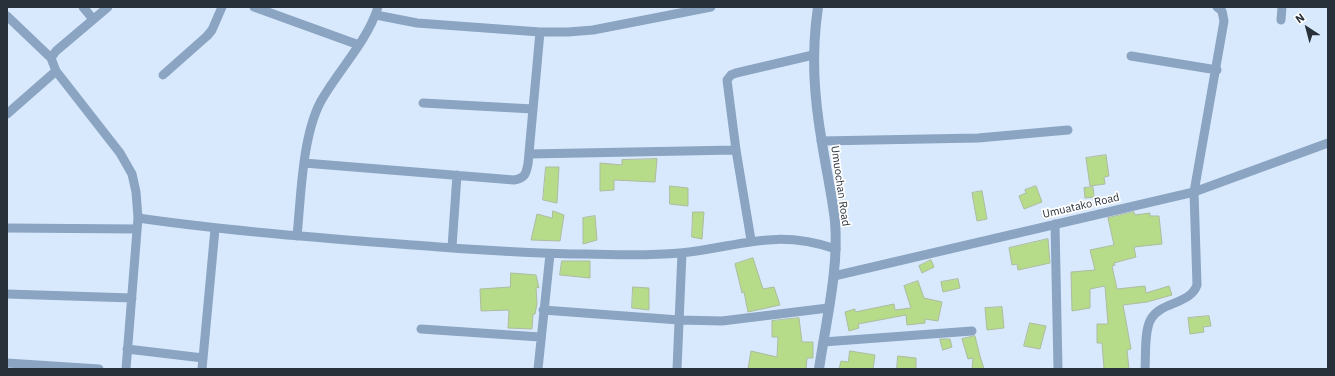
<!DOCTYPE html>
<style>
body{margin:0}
#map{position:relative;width:1335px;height:376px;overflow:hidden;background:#d8e9fd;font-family:"IBM Plex Sans",sans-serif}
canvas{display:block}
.frame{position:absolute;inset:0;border:8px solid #283039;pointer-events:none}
.north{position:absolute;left:1287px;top:8px;width:40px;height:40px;-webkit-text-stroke:3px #fff;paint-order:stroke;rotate:324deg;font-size:11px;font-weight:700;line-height:16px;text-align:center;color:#283039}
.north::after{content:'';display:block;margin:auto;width:14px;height:18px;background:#283039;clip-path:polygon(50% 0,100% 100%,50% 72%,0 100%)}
</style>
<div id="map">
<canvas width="1335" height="376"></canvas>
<div class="frame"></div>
<div class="north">N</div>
</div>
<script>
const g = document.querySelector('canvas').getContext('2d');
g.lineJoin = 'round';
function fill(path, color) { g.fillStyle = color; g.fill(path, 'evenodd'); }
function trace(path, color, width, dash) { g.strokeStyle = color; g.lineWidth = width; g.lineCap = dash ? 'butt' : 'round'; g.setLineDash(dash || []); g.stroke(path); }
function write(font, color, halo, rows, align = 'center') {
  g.font = font + ' "IBM Plex Sans",sans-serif'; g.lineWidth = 3.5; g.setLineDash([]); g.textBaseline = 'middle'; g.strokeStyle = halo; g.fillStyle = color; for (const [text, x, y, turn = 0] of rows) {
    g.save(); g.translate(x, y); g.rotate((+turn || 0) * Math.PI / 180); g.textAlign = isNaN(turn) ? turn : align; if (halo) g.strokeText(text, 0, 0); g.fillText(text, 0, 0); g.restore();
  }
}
const building = new Path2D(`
 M1106 155 1109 176 1104 177 1105 184 1090 186 1086 158Z
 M657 159 655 182 614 180V190L600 191V163L622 165V160Z
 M546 167H559L557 203 543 200Z
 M670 186 688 188V206L670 204Z
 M1036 186 1042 202 1024 209 1019 196 1026 193 1025 190Z
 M1093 187 1094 197 1085 198 1084 188Z
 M982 191 987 219 977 221 972 193Z
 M553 211 564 215 560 241 531 240 537 214 552 218Z
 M693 212H704L702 239 692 237Z
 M1134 212 1135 215 1150 213V216H1159L1162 244 1134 247 1136 257 1114 263 1115 265 1112 266 1117 289 1145 286 1146 293 1169 286 1172 295 1147 302 1123 305 1131 349 1127 350 1129 369H1104L1102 343H1097V324H1108L1105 286 1090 289V308L1072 311 1071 272 1095 270 1090 250 1114 245 1108 218Z
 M595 216 597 240 583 244V218Z
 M1048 239 1050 263 1018 270 1017 264 1012 265 1009 248Z
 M753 258 763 289 774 287 780 305 748 312 744 292 742 293 735 264Z
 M931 260 934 267 922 273 919 266Z
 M562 261H590V278L560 275Z
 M511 273 536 275 539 288 536 287 537 304 535 314H533L532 329 508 328 509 310 481 311 480 289 510 287Z
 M958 279 960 288 943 292 941 282Z
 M918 281 924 298 942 302 938 321 925 319V323L907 325 906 315 858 324 859 328 849 331 845 312 855 309V312L894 304 895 310 911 308 904 286Z
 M633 287 649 288V310L632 308Z
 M1002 307 1004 328 987 330 985 308Z
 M1209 316 1211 326 1203 327 1204 332 1190 334 1188 318Z
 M799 318 802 342H813V358H807L806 369H748L751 351 777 357 778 337H772V321Z
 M1030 323 1046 326 1040 349 1024 346Z
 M975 336 980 356 984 369H972L973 358 968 359 962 339Z
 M940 339H950L952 347 943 350Z
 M850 351 875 355 873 369H839L841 361 848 362Z
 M898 356 916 358V369H897Z`);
const minor = new Path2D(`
 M83 7 93 19
 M254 7 359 45
 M376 15 417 23 540 32H568L593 30 711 7
 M7 16 51 58 56 71 120 153 132 174 136 192 138 218 126 369
 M1281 20 1282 7
 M1131 56 1217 70
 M51 58 56 51 108 7
 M163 75 207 36 212 30 222 7
 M423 103 533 109
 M7 114 56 71
 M821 141 978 138 1068 130
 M529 154 736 150
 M304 163 514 180C525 178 526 174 528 164L540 32
 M138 218C229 231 320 238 412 245 469 249 527 254 584 254 616 255 648 256 680 253 740 247 773 228 836 249
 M1055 224 1058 369
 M7 228 137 229
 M297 236C301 197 302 136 321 101 339 69 367 42 378 7
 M751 240 736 150 727 80 731 75 736 73 813 55
 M452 247 457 175
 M834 276 1194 192 1328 143
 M7 294 132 298
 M543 310 679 320 722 321 828 308
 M421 329 540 337
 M823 342 972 331
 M127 349 203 358
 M7 363 99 369
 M202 369 215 229
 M538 369 550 254
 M677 369 682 253
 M1145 369C1146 356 1144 330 1151 319 1161 301 1190 305 1197 285L1194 192 1224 21 1222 11 1217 7`);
const tertiary = new Path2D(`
 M818 7C811 55 814 96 822 143 826 169 832 195 835 221 839 270 826 320 819 369`);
const streetNames = [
 ["Umuochan Road",840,186,82],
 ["Umuatako Road",1081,206,-13]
];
fill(building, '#b6dc8a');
trace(building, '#adbb9f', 1);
trace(minor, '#8aa4c1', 9);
trace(tertiary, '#8aa4c1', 10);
write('11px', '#283039', '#fff', streetNames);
</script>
